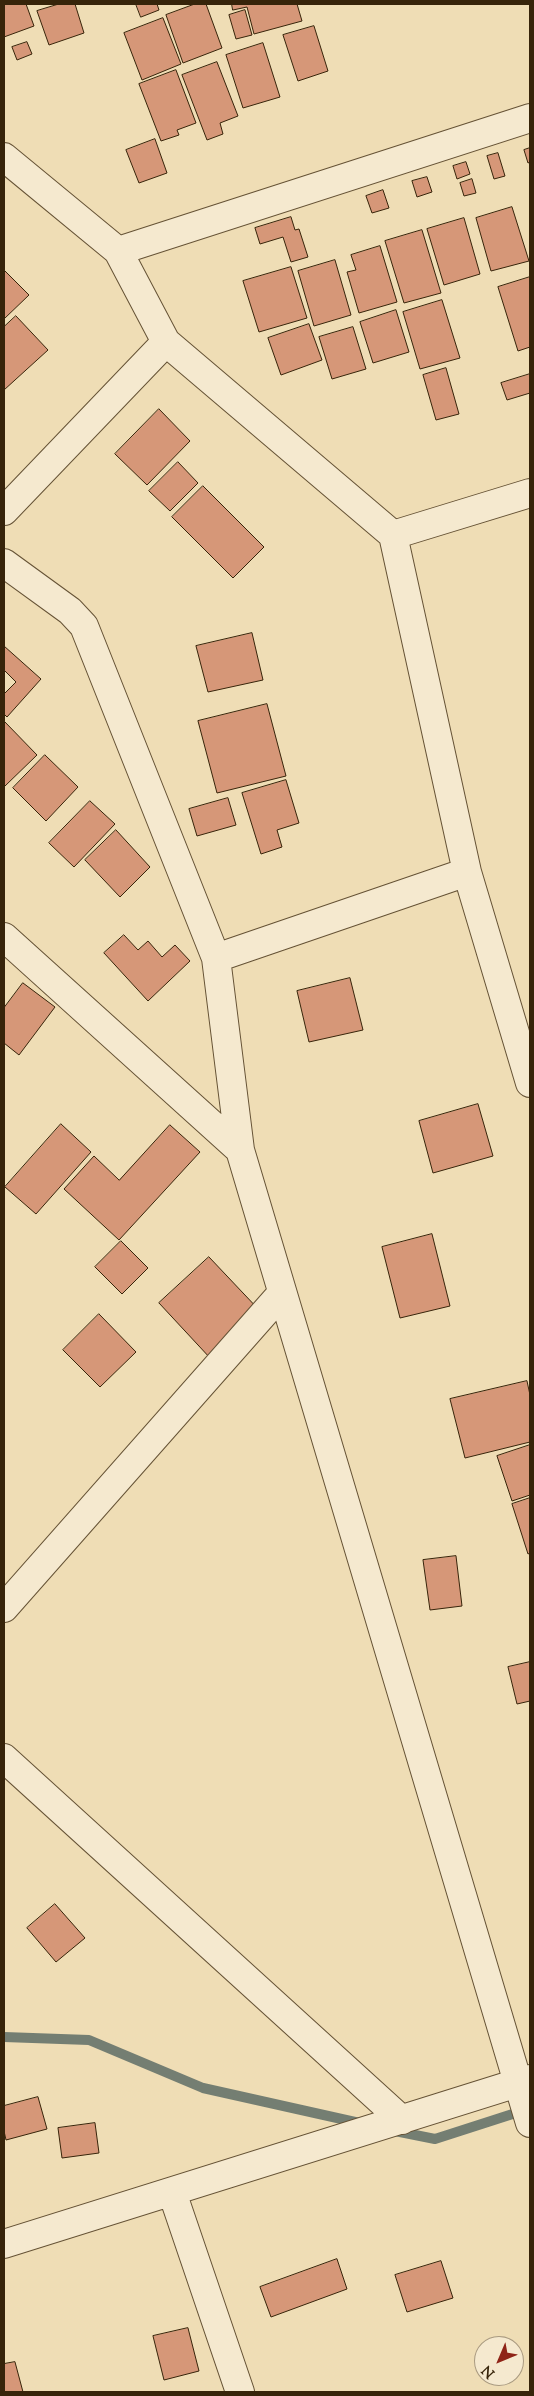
<!DOCTYPE html>
<style>
body{margin:0}
#map{position:relative;width:534px;height:2396px;overflow:hidden;background:#efddb5;font-family:"Sorts Mill Goudy",serif}
canvas{display:block}
.frame{position:absolute;inset:0;border:5px solid #37240a;pointer-events:none}
.north{position:absolute;left:474px;top:2336px;width:50px;height:50px;box-sizing:border-box;background:#f5e9cf;border:1px solid #a99a80;border-radius:50%;rotate:225deg;font-size:14px;font-weight:700;line-height:20px;text-align:center;color:#37240a}
.north::after{content:'';display:block;margin:auto;width:18px;height:22px;background:#8f2418;clip-path:polygon(50% 0,100% 100%,50% 72%,0 100%)}
</style>
<div id="map">
<canvas width="534" height="2396"></canvas>
<div class="frame"></div>
<div class="north">N</div>
</div>
<script>
const g = document.querySelector('canvas').getContext('2d');
g.lineJoin = 'round';
function trace(path, color, width, dash) { g.strokeStyle = color; g.lineWidth = width; g.lineCap = dash ? 'butt' : 'round'; g.setLineDash(dash || []); g.stroke(path); }
function fill(path, color) { g.fillStyle = color; g.fill(path, 'evenodd'); }
const stream = new Path2D(`
 M4 2037 89 2040 203 2088 364 2124
 M395 2131 435 2139 525 2110`);
const building = new Path2D(`
 M4 4H26L34 26 4 37Z
 M59 4H75L84 33 49 45 37 11Z
 M136 4H157L159 10 141 17Z
 M195 4H206L222 48 183 63 166 15Z
 M232 4H297L302 21 254 34 247 7 233 10Z
 M245 10 252 35 236 39 229 15Z
 M163 18 181 64 142 80 124 33Z
 M314 26 328 71 298 81 283 35Z
 M27 42 32 54 17 60 12 47Z
 M263 43 280 97 243 108 226 55Z
 M217 62 238 116 220 123 223 134 207 140 182 75Z
 M176 70 196 123 177 130 179 135 161 141 139 84Z
 M155 139 167 173 139 183 126 150Z
 M530 148V162L528 163 524 150Z
 M498 153 505 176 494 179 487 156Z
 M466 162 470 174 457 179 453 166Z
 M427 177 432 192 417 197 412 181Z
 M472 179 476 193 464 196 460 183Z
 M383 190 389 208 372 213 366 196Z
 M512 207 529 261 491 271 476 218Z
 M291 217 295 230 299 229 308 257 291 262 283 237 260 244 255 228Z
 M464 218 480 274 444 285 427 229Z
 M422 230 441 293 404 303 385 241Z
 M380 246 397 302 359 313 347 272 356 270 351 255Z
 M335 260 351 315 314 326 298 271Z
 M291 267 307 318 259 332 243 281Z
 M4 270 29 295 4 319Z
 M530 277V347L518 351 498 287Z
 M442 300 460 358 420 369 403 312Z
 M396 310 409 352 373 363 360 322Z
 M16 316 48 350 4 390V327Z
 M309 324 322 360 281 375 268 338Z
 M353 327 366 369 332 379 319 337Z
 M446 368 459 414 436 420 423 375Z
 M530 374V393L507 400 501 383Z
 M159 409 190 441 147 485 115 454Z
 M178 462 198 483 170 511 149 491Z
 M203 486 264 547 233 578 172 517Z
 M252 633 263 680 208 692 196 646Z
 M4 646 41 679 7 717 4 714V694L16 682 4 670Z
 M267 704 286 776 217 793 198 721Z
 M4 721 37 755 4 787Z
 M45 755 78 787 46 821 13 788Z
 M286 780 299 823 277 830 282 847 261 854 242 793Z
 M228 798 236 825 197 836 189 809Z
 M90 801 115 824 74 867 49 843Z
 M116 830 150 867 120 897 85 860Z
 M124 935 138 950 148 941 162 957 175 945 190 961 148 1001 104 953Z
 M350 978 363 1030 309 1042 297 991Z
 M23 983 55 1007 19 1055 4 1043V1008Z
 M478 1104 493 1156 433 1173 419 1121Z
 M61 1124 91 1152 36 1214 5 1187Z
 M170 1125 200 1152 119 1240 64 1189 94 1156 119 1180Z
 M432 1234 450 1306 400 1318 382 1247Z
 M121 1241 148 1268 122 1294 95 1267Z
 M209 1257 261 1312 211 1359 159 1303Z
 M99 1314 136 1352 100 1387 63 1350Z
 M527 1381 530 1395V1442L465 1458 450 1399Z
 M530 1445V1495L512 1501 497 1456Z
 M530 1498V1553L528 1554 512 1504Z
 M456 1556 462 1606 430 1610 423 1560Z
 M530 1662V1701L517 1704 508 1667Z
 M55 1904 85 1938 56 1962 27 1928Z
 M38 2097 47 2129 6 2140 4 2131V2106Z
 M95 2123 99 2153 62 2158 58 2128Z
 M337 2259 347 2289 271 2317 260 2287Z
 M441 2261 453 2298 407 2312 395 2275Z
 M188 2328 199 2371 164 2380 153 2336Z
 M15 2362 23 2392H4V2364Z`);
const minor = new Path2D(`
 M4 157 118 251 166 342 393 535 467 872 530 1083
 M118 251 530 118
 M4 511 166 342
 M393 535 530 493
 M4 563 70 611 84 626 216 958 240 1150 530 2123
 M4 937 240 1150
 M216 958 467 872
 M4 1608 282 1293
 M4 1758 402 2120
 M172 2192 240 2392
 M4 2244 530 2079`);
trace(stream, '#747e72', 10);
fill(building, '#d69778');
trace(building, '#37240a', 1);
trace(minor, '#655235', 30);
trace(minor, '#f5e9cf', 28);
</script>
